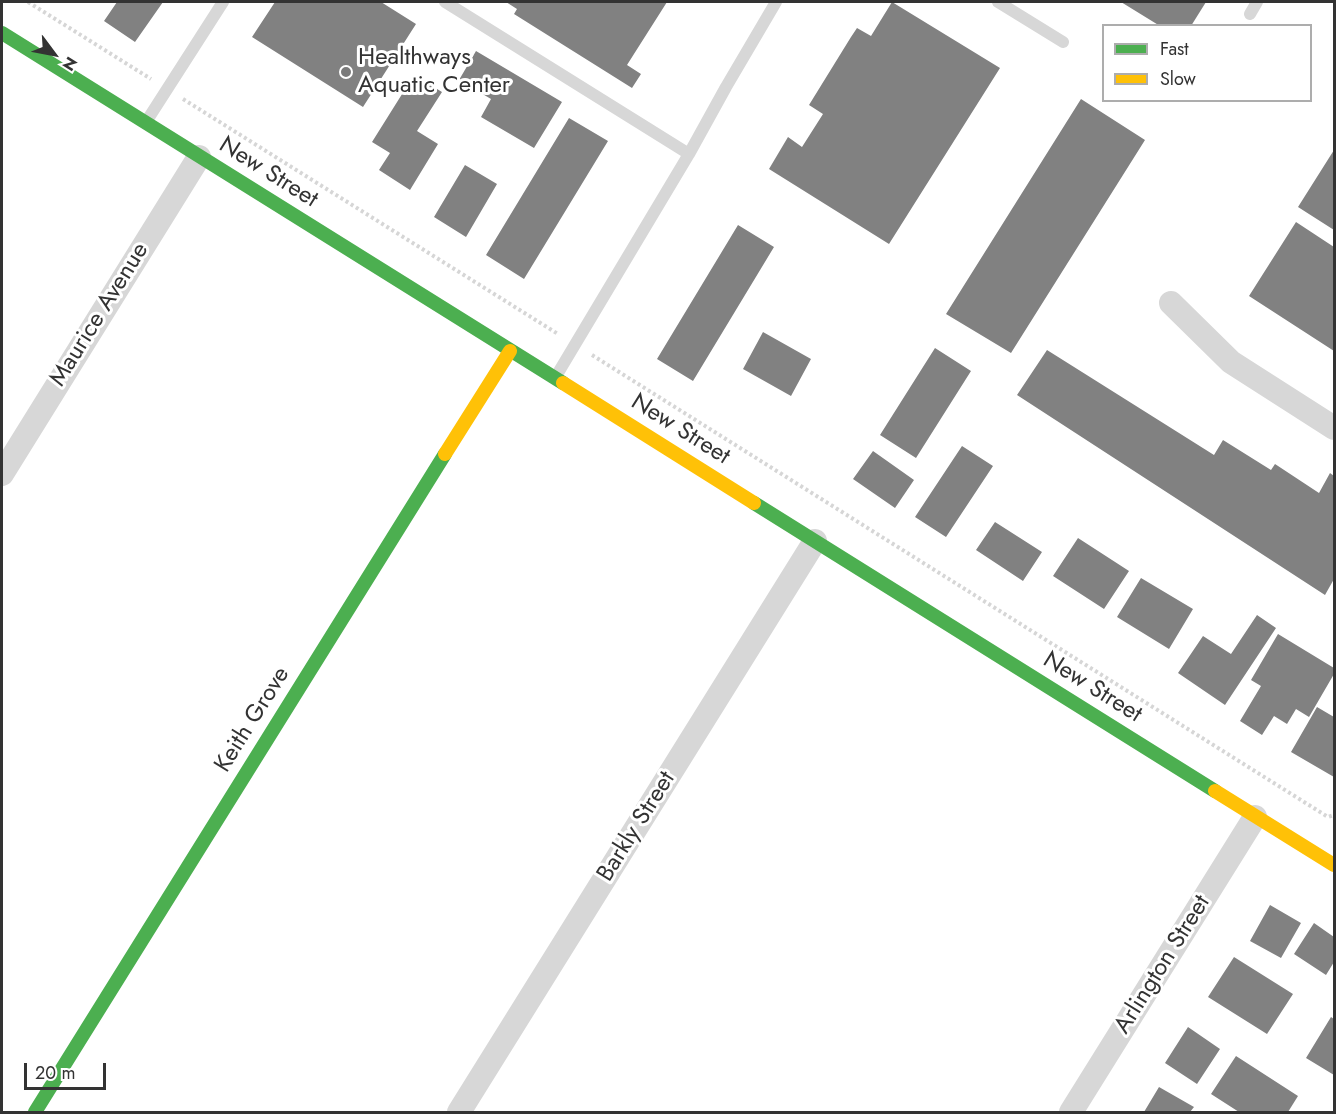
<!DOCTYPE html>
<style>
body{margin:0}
#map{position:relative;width:1336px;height:1114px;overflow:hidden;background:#fff;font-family:Jost,sans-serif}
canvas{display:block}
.frame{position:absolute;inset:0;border:3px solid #333;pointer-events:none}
.legend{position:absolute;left:1102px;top:24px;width:210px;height:78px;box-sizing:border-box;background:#fff;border:2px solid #adadad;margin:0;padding:8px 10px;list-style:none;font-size:18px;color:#333}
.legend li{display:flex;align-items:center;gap:12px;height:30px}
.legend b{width:30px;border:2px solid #adadad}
.north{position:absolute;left:24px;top:24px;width:60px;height:60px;-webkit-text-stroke:4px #fff;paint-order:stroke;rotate:122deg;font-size:16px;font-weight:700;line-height:24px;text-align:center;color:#333}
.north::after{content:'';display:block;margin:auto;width:21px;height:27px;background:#333;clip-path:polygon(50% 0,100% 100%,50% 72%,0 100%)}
.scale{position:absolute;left:24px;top:1063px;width:82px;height:27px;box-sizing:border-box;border:3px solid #333;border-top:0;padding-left:8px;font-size:18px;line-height:21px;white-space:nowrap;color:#333;-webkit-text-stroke:4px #fff;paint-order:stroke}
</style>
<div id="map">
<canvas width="1336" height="1114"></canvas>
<div class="frame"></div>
<ul class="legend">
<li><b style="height:8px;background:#4caf50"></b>Fast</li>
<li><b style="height:8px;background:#ffc107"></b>Slow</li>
</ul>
<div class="north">N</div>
<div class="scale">20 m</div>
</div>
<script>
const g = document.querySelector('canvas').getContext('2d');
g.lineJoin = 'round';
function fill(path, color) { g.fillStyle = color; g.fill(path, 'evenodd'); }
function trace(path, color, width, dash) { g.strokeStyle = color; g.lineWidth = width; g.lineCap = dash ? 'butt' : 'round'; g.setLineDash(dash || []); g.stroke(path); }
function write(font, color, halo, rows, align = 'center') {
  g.font = font + ' Jost,sans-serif'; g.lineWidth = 6; g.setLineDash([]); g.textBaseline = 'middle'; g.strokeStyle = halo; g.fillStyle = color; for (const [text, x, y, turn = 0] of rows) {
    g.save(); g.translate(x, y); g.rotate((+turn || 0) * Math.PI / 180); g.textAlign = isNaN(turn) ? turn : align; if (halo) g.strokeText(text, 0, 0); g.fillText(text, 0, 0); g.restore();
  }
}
const building = new Path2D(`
 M117 2H163L135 42 104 21Z
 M275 2H381L416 24 363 107 252 37Z
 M506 2H667L627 65 641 74 632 88 514 14 517 9Z
 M892 2 1000 68 889 244 769 169 788 137 802 147 823 114 809 105 851 37 857 28 871 36Z
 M1121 2H1206L1191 26H1160Z
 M476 51 562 102 534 148 481 117 491 99 459 80Z
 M414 75 442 92 417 131 438 144 410 190 379 170 390 153 372 142Z
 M1081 99 1145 140 1011 353 946 314Z
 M569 118 608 141 524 279 486 255Z
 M1334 150V230L1298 207Z
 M465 165 497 184 466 237 434 217Z
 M1296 222 1334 247V351L1249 296Z
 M738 225 774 247 693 381 657 359Z
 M763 332 811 359 791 396 743 369Z
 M935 348 971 371 916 458 880 435Z
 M1047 350 1214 455 1223 440 1271 470 1275 464 1319 493 1330 473 1334 476V579L1325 595 1017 395Z
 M962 446 993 466 946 537 915 517Z
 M873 451 914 480 895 508 853 479Z
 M995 522 1042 552 1023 581 976 550Z
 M1078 538 1129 571 1104 609 1053 576Z
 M1141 578 1193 609 1169 649 1117 617Z
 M1257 615 1276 628 1225 705 1178 673 1203 636 1231 654Z
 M1278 634 1334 668V674L1309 717 1296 709 1287 724 1274 716 1262 735 1240 721 1261 686 1251 680Z
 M1317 707 1334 717V777L1291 752Z
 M1270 905 1301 923 1281 958 1250 941Z
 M1314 923 1334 937V962L1326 975 1294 954Z
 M1234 957 1293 994 1267 1034 1208 997Z
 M1331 1017 1334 1019V1075L1306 1058Z
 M1188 1027 1220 1049 1197 1084 1165 1063Z
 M1236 1056 1298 1096 1288 1112H1239L1211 1094Z
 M1159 1087 1194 1107 1190 1112H1144Z`);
const path = new Path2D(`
 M28 2 151 79
 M183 99 558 334
 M592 355 1328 817 1334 815`);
const lane = new Path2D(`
 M445 2 689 154
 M998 2 1063 42
 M1250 14 1257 2
 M146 122 223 2
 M555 378 689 154 726 87 776 2`);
const street = new Path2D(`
 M1171 303 1231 362 1334 428
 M2 474 199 157
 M459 1112 815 541
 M1071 1112 1255 817`);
const fast = new Path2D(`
 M2 33 563 383
 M754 503 1215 791
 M35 1112 445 454`);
const slow = new Path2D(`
 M563 383 754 503
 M445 454 510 351
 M1215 791 1334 865`);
const markers = [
 [346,72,6,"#7a7a7a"]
];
const poiNames = [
 ["Healthways",358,58],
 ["Aquatic Center",358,86]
];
const streetNames = [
 ["New Street",268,173,32],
 ["Maurice Avenue",100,315,-58],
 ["New Street",680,430,32],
 ["New Street",1092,688,32],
 ["Keith Grove",253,720,-58],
 ["Barkly Street",637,827,-58],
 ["Arlington Street",1163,965,-58]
];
fill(building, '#818181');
trace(path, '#d6d6d6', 4, [3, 3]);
trace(lane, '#d7d7d7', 12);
trace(street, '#d7d7d7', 24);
trace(fast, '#4caf50', 14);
trace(slow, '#ffc107', 14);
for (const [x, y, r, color] of markers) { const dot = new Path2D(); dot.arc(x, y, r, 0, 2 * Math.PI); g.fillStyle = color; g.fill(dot); trace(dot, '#fff', 2); }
write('24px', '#333', '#fff', poiNames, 'left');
write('24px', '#333', '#fff', streetNames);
</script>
